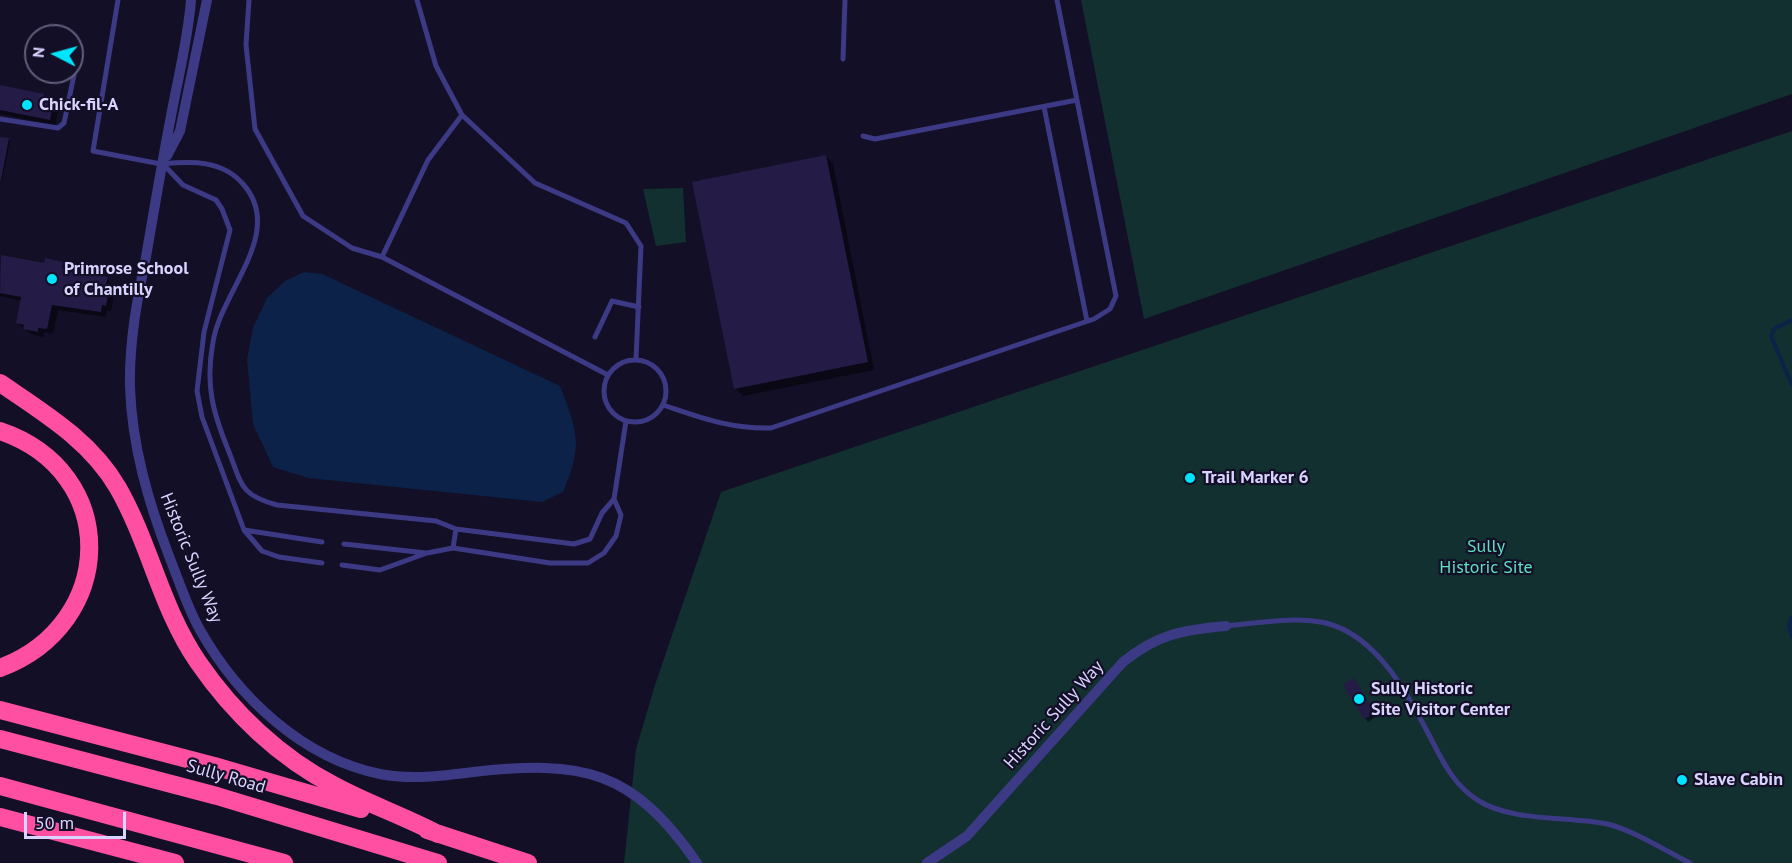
<!DOCTYPE html>
<style>
body{margin:0}
#map{position:relative;width:1792px;height:863px;overflow:hidden;background:#130f26;font-family:"PT Sans",sans-serif}
canvas{display:block}
.north{position:absolute;left:24px;top:24px;width:60px;height:60px;box-sizing:border-box;background:#130f26;border:2px solid #625e7d;border-radius:50%;rotate:276deg;font-size:16px;font-weight:700;line-height:24px;text-align:center;color:#d9d4ff}
.north::after{content:'';display:block;margin:auto;width:21px;height:27px;background:#00e5ff;clip-path:polygon(50% 0,100% 100%,50% 72%,0 100%)}
.scale{position:absolute;left:24px;top:812px;width:102px;height:27px;box-sizing:border-box;border:3px solid #d9d4ff;border-top:0;padding-left:8px;font-size:18px;line-height:21px;white-space:nowrap;color:#d9d4ff;-webkit-text-stroke:4px #130f26;paint-order:stroke}
</style>
<div id="map">
<canvas width="1792" height="863"></canvas>
<div class="north">N</div>
<div class="scale">50 m</div>
</div>
<script>
const g = document.querySelector('canvas').getContext('2d');
g.lineJoin = 'round';
function fill(path, color) { g.fillStyle = color; g.fill(path, 'evenodd'); }
function trace(path, color, width, dash) { g.strokeStyle = color; g.lineWidth = width; g.lineCap = dash ? 'butt' : 'round'; g.setLineDash(dash || []); g.stroke(path); }
function write(font, color, halo, rows, align = 'center') {
  g.font = font + ' "PT Sans",sans-serif'; g.lineWidth = 4.5; g.setLineDash([]); g.textBaseline = 'middle'; g.strokeStyle = halo; g.fillStyle = color; for (const [text, x, y, turn = 0] of rows) {
    g.save(); g.translate(x, y); g.rotate((+turn || 0) * Math.PI / 180); g.textAlign = isNaN(turn) ? turn : align; if (halo) g.strokeText(text, 0, 0); g.fillText(text, 0, 0); g.restore();
  }
}
const green = new Path2D(`
 M1081 0H1792V94L1144 319Z
 M1792 131V863H624L636 749 655 685 721 492Z
 M683 188 686 242 656 246 643 189Z`);
const water = new Path2D(`
 M304 272 322 274 560 386C578 433 583 445 563 492L542 502 308 478 273 467 253 424 247 359 253 328 267 298 285 281Z`);
const shadow = new Path2D(`
 M0 87 43 96 53 101 59 107 55 125 0 114Z
 M0 138 10 141 2 180H0Z
 M826 156 833 164 874 370 743 396 735 388Z
 M2 256 45 265 62 263 67 270 107 278 115 291 111 311 107 310 106 317 58 310 53 334 44 332 43 337 31 334 17 323 22 301 0 296Z
 M1354 680 1377 716 1368 722 1365 718Z`);
const stream = new Path2D(`
 M1792 320 1775 328 1771 336 1792 385
 M1792 617 1789 626 1792 636`);
const building = new Path2D(`
 M0 85 44 94 43 98 54 100 50 120 0 110Z
 M0 137 9 138 1 180H0Z
 M826 155 868 362 734 389 692 182Z
 M1 255 44 263 45 258 63 262 62 268 108 277 106 284H110L106 306 102 305 101 312 52 305 47 329 38 328V332L23 329 24 325 16 323 21 297 0 293Z
 M1354 678 1375 713 1364 719 1343 685Z
 M1677 774 1689 777 1686 787 1674 783Z`);
const lane = new Path2D(`
 M118 0 93 151 161 164
 M249 0 246 45 255 129 303 216 352 248 382 257 608 375
 M843 59 845 0
 M1044 107 1087 321
 M462 115 535 183 626 223 641 246 636 359
 M0 119 58 128 64 123 74 75
 M863 136 875 139 1077 100
 M382 257 428 160 462 115 436 66 417 0
 M595 337 612 301 639 307
 M604 391a31 31 0 1 1 62 0a31 31 0 1 1-62 0Z
 M663 405C702 418 730 429 771 428L1094 319 1110 309 1116 296 1057 0
 M244 530 322 542
 M344 544 426 553
 M453 548 456 529
 M322 563 279 557 262 551 244 530 202 417 197 391 204 332 230 230 222 209 216 200 183 185 163 164C192 161 222 160 243 184 286 232 221 291 213 342 205 385 213 413 229 452 242 485 240 495 277 505L436 521 456 529 574 544 590 539 602 513 614 499
 M342 565 380 570 427 553 453 548 550 563H588L604 553 616 536 621 515 614 499 626 421
 M1226 626C1258 623 1294 616 1326 623 1377 636 1408 694 1430 737 1443 762 1454 786 1479 801 1513 822 1568 816 1607 824 1633 830 1666 851 1690 863`);
const street = new Path2D(`
 M191 0C188 39 178 78 171 116 162 163 154 210 146 257 137 300 129 343 130 387 132 446 148 501 169 556 179 581 187 607 200 630 238 697 302 758 380 774 410 780 442 776 473 772 582 760 632 769 697 863
 M167 156 180 131 207 0
 M927 863 967 836 1123 662C1158 634 1182 630 1226 626`);
const highway = new Path2D(`
 M0 383C44 413 91 441 118 488 150 544 161 608 198 662 233 713 280 758 335 786 368 804 404 816 438 834
 M0 431C121 472 117 624 0 668
 M0 710 214 766 361 809
 M0 739 217 796 438 863
 M0 786 284 863
 M0 817 175 863
 M427 830 528 863`);
const markers = [
 [27,105,6,"#00e5ff"],
 [52,279,6,"#00e5ff"],
 [1190,478,6,"#00e5ff"],
 [1359,699,6,"#00e5ff"],
 [1682,780,6,"#00e5ff"]
];
const poiNames = [
 ["Chick-fil-A",39,105],
 ["Primrose School",64,269],
 ["of Chantilly",64,290],
 ["Trail Marker 6",1202,478],
 ["Sully Historic",1371,689],
 ["Site Visitor Center",1371,710],
 ["Slave Cabin",1694,780]
];
const parkNames = [
 ["Sully",1486,547],
 ["Historic Site",1486,568]
];
const streetNames = [
 ["Historic Sully Way",191,558,68],
 ["Historic Sully Way",1054,715,-48],
 ["Sully Road",226,777,16]
];
fill(green, '#12302f');
fill(water, '#0c2248');
fill(shadow, '#0007');
trace(stream, '#0c2248', 4);
fill(building, '#241b47');
trace(lane, '#3d3a85', 5);
trace(street, '#3d3a85', 10);
trace(highway, '#ff4fa3', 18);
for (const [x, y, r, color] of markers) { const dot = new Path2D(); dot.arc(x, y, r, 0, 2 * Math.PI); g.fillStyle = color; g.fill(dot); trace(dot, '#130f26', 2); }
write('bold 18px', '#d9d4ff', '#130f26', poiNames, 'left');
write('18px', '#5fe0c0', '#130f26', parkNames);
write('18px', '#d9d4ff', '#130f26', streetNames);
</script>
